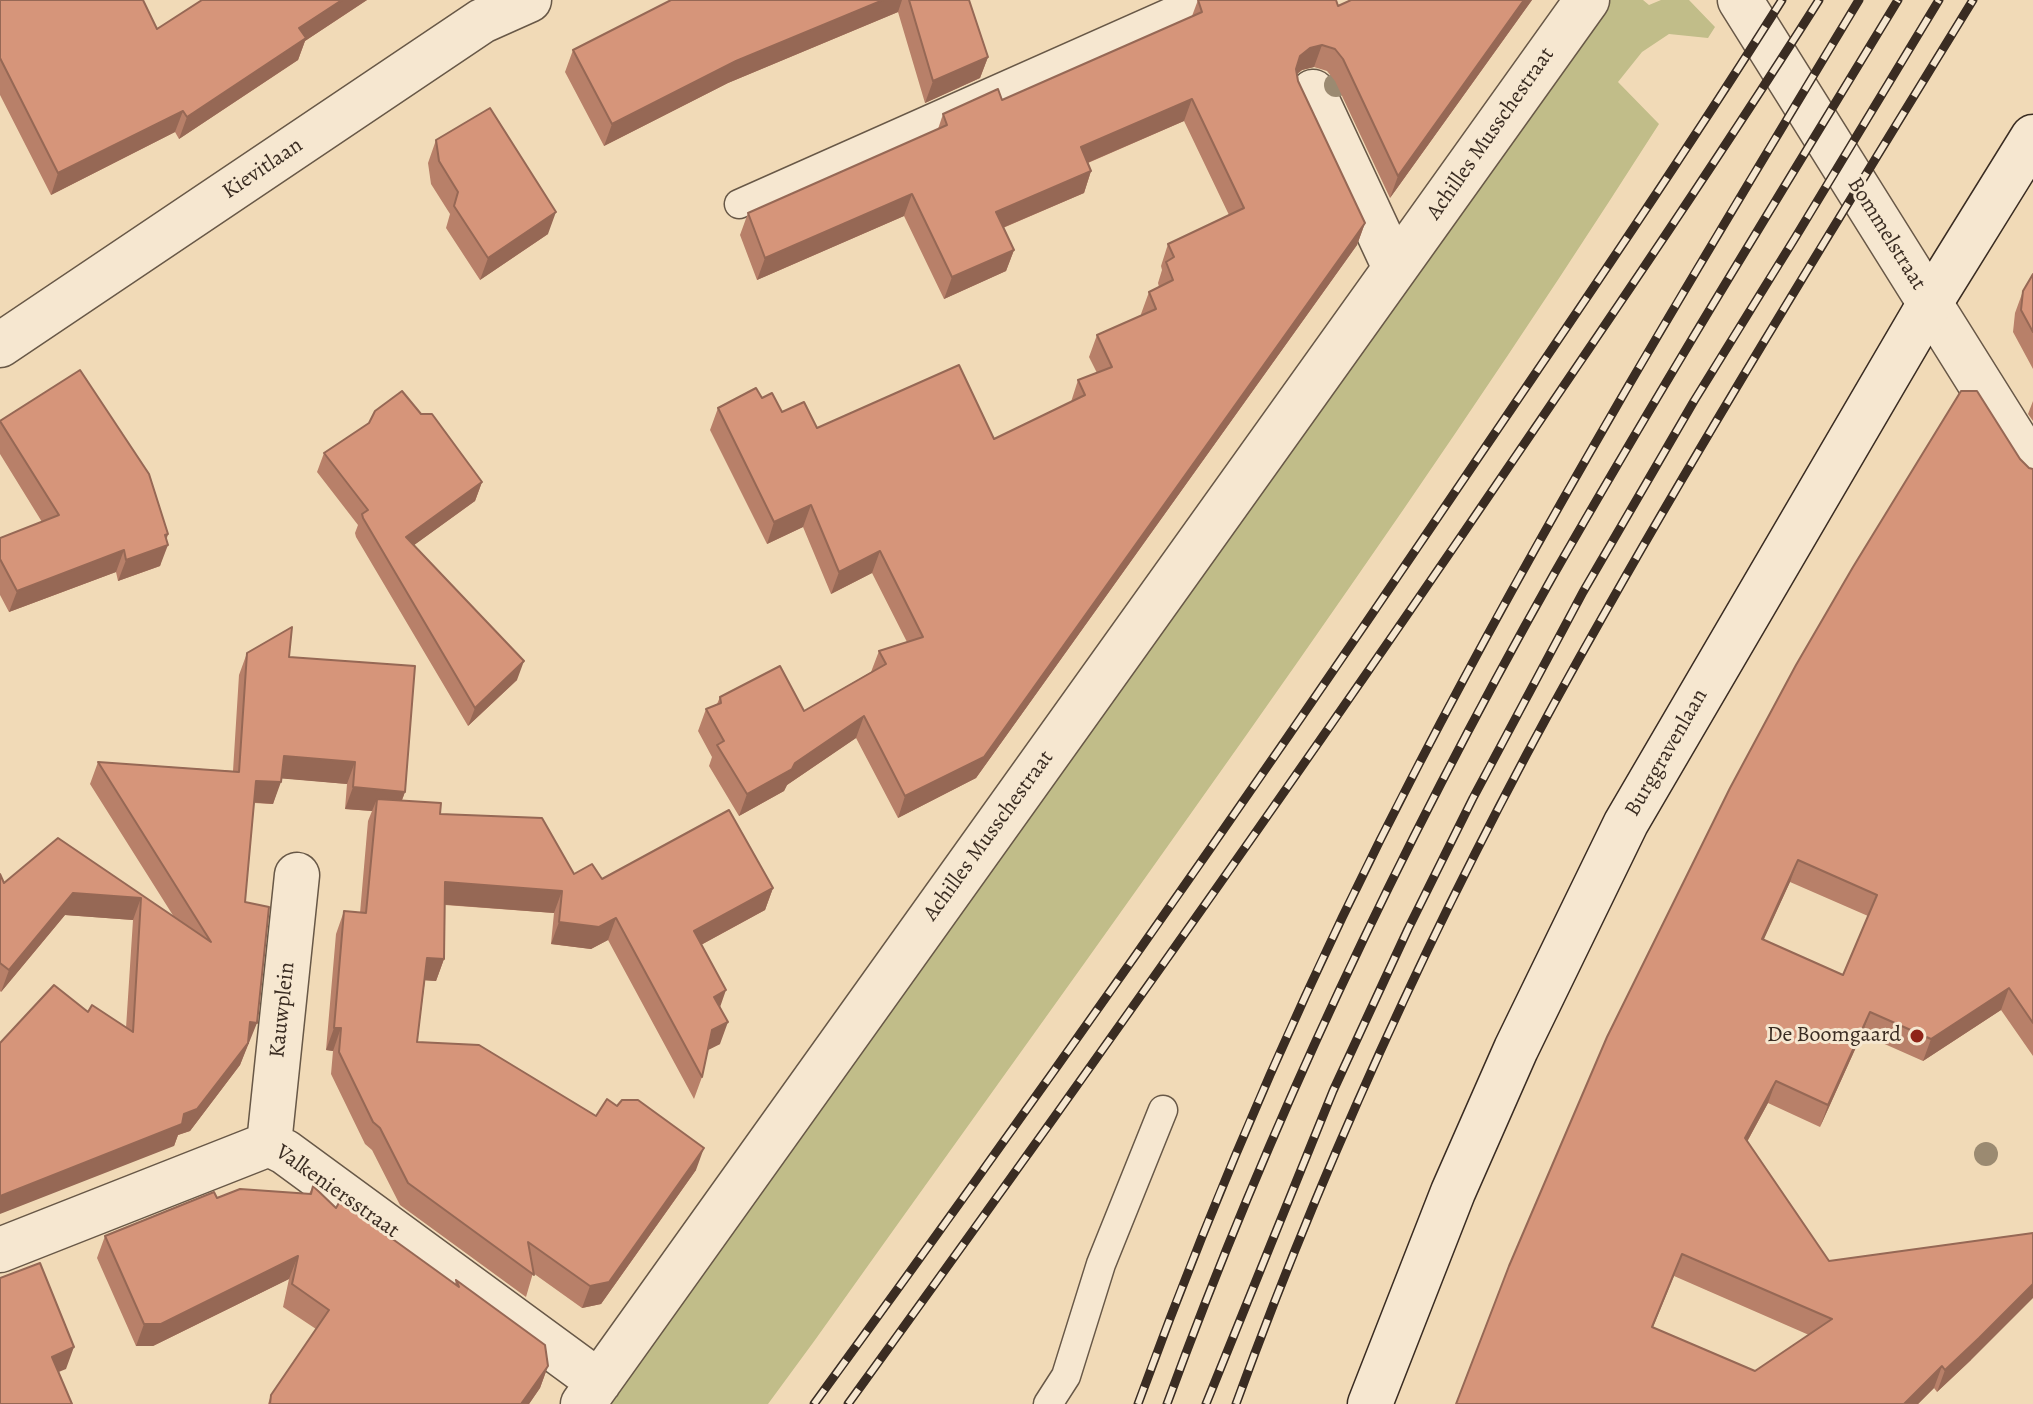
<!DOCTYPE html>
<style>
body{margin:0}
canvas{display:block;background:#f1dab7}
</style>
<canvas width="2033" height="1404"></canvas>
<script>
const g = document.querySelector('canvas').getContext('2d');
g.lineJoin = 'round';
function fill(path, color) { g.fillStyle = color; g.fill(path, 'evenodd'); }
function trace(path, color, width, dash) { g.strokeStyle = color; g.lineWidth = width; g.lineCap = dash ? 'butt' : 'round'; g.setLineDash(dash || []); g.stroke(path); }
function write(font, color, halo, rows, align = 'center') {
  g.font = font + ' Alegreya,serif'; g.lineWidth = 6; g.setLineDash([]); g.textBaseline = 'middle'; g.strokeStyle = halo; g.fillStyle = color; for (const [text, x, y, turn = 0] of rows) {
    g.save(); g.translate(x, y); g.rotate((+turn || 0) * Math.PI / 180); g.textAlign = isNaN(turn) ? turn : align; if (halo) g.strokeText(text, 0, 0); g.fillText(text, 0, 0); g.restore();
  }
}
const green = new Path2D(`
 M1600 0H1643L1649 5 1661 0H1689L1715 27 1708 38 1669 34 1642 52 1618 82 1659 124C1394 540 1101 938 815 1340L768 1404H597Z`);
const lane = new Path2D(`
 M739 204 1198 0
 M1048 1404 1066 1376 1101 1264 1163 1110`);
const street = new Path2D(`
 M1740 0 2033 468
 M1313 92 1395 268
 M0 345 482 21 529 0
 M269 1144 297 875
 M0 1250 269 1144 285 1152 599 1382
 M583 1404 1587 0`);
const secondary = new Path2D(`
 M1370 1404 1453 1192 1516 1049 1626 823 1930 303 2033 137`);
const rail = new Path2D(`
 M814 1404C1028 1111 1237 814 1440 514 1556 343 1672 174 1782 0
 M848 1404C1056 1117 1261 828 1462 535 1583 358 1704 181 1819 0
 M1138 1404C1218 1185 1311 971 1419 764 1554 503 1707 252 1859 0
 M1167 1404C1272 1117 1404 840 1554 574 1665 380 1782 191 1898 0
 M1206 1404 1333 1091 1408 929 1473 798 1583 592 1694 401 1795 238 1939 0
 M1236 1404C1336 1130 1462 862 1607 609 1724 403 1849 202 1973 0`);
const trees = [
 [1336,85],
 [1986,1154]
];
const wall = new Path2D(`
 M0 0 157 29 202 0H367L305 41 298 60 179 139 175 132 51 195 0 95Z
 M671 0H969L988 57 980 78 925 103 898 12 728 83 604 146 565 72 573 50Z
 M1198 0 1338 6 1532 0 1390 198 1335 81 1327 71 1314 67 1302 70 1297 74 1298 81 1365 223 1357 245 976 778 898 818 856 738 787 785 784 791 739 816 709 766 712 757 698 731 706 709 717 704 720 697 804 711 871 672 879 651 907 642 872 573 831 594 803 527 767 544 710 430 718 408 762 398 782 412 817 428 994 439 1071 402 1078 380 1097 373 1089 357 1097 335 1141 316V314L1149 292 1159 287 1158 283 1162 270 1161 266 1168 244 1229 215 1184 121 1088 163 1091 171 1084 193 1003 228 1014 250 1006 271 944 299 904 216 757 280 740 235 748 213 938 129 943 114 1002 100 1192 16Z
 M436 140 548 234 480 280 446 228 450 214 431 184 428 163Z
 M2033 274V369L2013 332 2015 313 2023 291Z
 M2033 401V421L2028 414Z
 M421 414 482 482 475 501 414 545 517 680 468 726 356 537 355 533 358 525 317 472 324 453Z
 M0 421 168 534 160 566 118 581 116 572 9 612 0 595V538L42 522 0 454Z
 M2020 459 2029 468 2033 469V1056L2001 1010 1923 1061 1862 1034 1820 1127 1768 1103 1747 1142 1829 1261 1971 1360 1937 1392 1934 1388 1918 1404H1456ZM1790 882 1868 916 1843 975 1763 940ZM1674 1276 1809 1335 1755 1371 1653 1327Z
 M247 653 289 657 405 792 402 800 440 814 574 874 602 879 773 888 765 910 701 945 720 1007V1044L708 1050 702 1077 694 1099 608 940 591 949 551 944 554 913 445 905 444 959 436 981 425 980 417 1042 596 1116 696 1170 601 1304 582 1308 533 1273 526 1297 400 1205 372 1150 365 1144 331 1074 333 1051 326 1050 336 934 344 911 360 913 368 821 372 811 345 809 347 784 281 778 273 804 254 803 245 902 249 1044H248L240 1065 190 1131 178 1135 174 1146 88 1012 126 1028 133 920 65 915 1 992 0 991V874L4 883 58 838 174 917 90 784 98 762 233 771 239 675Z
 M313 1186 336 1208 455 1284 456 1280 548 1366 540 1388 529 1404H268L271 1395 316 1329 283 1307 289 1279 153 1346H136L97 1258 105 1236 217 1198 309 1194Z`);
const shadedWall = new Path2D(`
 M342 0H367L305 41 298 60 179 139 187 117 299 28Z
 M883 0H902L898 12 728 83 604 146 612 124 736 61Z
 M1524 0H1532L1390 198 1398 176Z
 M1322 45 1314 67 1302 70 1292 78 1300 56 1310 48Z
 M988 57 980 78 925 103 933 81Z
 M1192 99 1184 121 1073 169 1081 147Z
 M183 111 175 132 51 195 58 173Z
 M1091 171 1084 193 988 234 996 212Z
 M912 194 904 216 757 280 765 258Z
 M556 212 548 234 480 280 488 258Z
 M1365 223 1357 245 976 778 898 818 905 796Z
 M1014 250 1006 271 944 299 952 277Z
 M482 482 475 501 399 556 406 537Z
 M811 505 803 527 767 544 774 522Z
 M168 534 163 546 168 545 160 566 118 581 126 560Z
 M124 550 116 572 9 612 17 591Z
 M880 551 872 573 831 594 839 572Z
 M524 661 517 680 468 726 475 708Z
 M864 716 856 738 787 785 784 791 739 816 747 794Z
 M284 756 355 762 347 784 276 778Z
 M256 781 281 782 273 804 248 802Z
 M353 787 405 792 397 813 377 799 372 811 345 809Z
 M1798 860 1790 882 1754 961 1762 939Z
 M445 882 562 891 554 913 437 904Z
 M773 888 765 910 686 953 694 931Z
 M73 893 141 898 133 920 65 915 1 992 9 970Z
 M616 918 608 940 591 949 551 944 559 922Z
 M427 958 444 959 436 981 419 980Z
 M2009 988 2001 1010 1923 1061 1931 1039Z
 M726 990 718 1013 714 997Z
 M1870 1012 1862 1034 1820 1127 1828 1105Z
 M250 1022 257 1023 240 1065 190 1131 178 1135 174 1146 0 1214V1196L184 1114Z
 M728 1022 720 1044 704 1052 712 1030Z
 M334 1028H341L333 1051 326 1050Z
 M1776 1081 1768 1103 1737 1160 1745 1138Z
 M704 1148 696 1170 601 1304 582 1308 590 1286Z
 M298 1256 289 1279 153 1346H136L144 1324Z
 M2033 1284V1298L1971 1360 1937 1392 1945 1370Z
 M74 1347 66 1369 44 1378 52 1357Z
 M548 1366 540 1388 529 1404H521Z
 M1942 1366 1934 1388 1918 1404H1904Z`);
const building = new Path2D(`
 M0 0H143L157 29 202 0H342L299 28 306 38 187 117 183 111 58 173 0 58Z
 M671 0H883L736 61 612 124 573 50Z
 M909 0H969L988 57 933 81Z
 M1198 0H1336L1338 6 1351 0H1524L1398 176 1343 59 1335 49 1322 45 1310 48 1300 56 1296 69 1298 81 1365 223 984 757 905 796 864 716 795 763 792 769 747 794 717 745 724 741 706 709 721 703 720 697 780 666 804 711 886 664 879 651 923 637 880 551 839 572 811 505 774 522 718 408 756 388 762 398 772 393 782 412 804 402 817 428 959 365 994 439 1085 395 1078 380 1112 367 1097 335 1156 309 1149 292 1173 280 1166 262 1174 257 1168 244 1244 208 1192 99 1081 147 1091 171 996 212 1014 250 952 277 912 194 765 258 748 213 947 125 943 114 998 89 1002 100 1202 12Z
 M490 108 556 212 488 258 454 206 458 192 439 161 436 140Z
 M2033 274V332L2021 310 2023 291Z
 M80 370 149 474 168 534 165 535 168 545 126 560 124 550 17 591 0 559V538L59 515 0 421Z
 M402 391 421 414H432L482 482 406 537 524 661 475 708 363 518 362 514 368 510 324 453 369 423 375 411Z
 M1961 391H1977L2020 459 2029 468 2033 469V1023L2009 988 1931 1039 1870 1012 1828 1105 1776 1081 1745 1138 1829 1261 2033 1233V1284L1979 1338 1945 1370 1942 1366 1904 1404H1456L1509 1266 1607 1037 1730 788 1796 665 1853 567ZM1798 860 1877 895 1843 975 1762 939ZM1682 1254 1832 1319 1755 1371 1652 1327Z
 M292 627 289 657 415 666 405 792 353 787 355 762 284 756 281 782 256 781 245 902 269 907 257 1023 250 1022 248 1043 197 1109 184 1114 182 1124 0 1196V1043L54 985 88 1012 92 1005 133 1032 141 898 73 893 9 970 0 963V874L4 883 58 838 211 942 98 762 239 772 247 653Z
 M377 799 441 803 440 814 542 818 574 874 592 864 602 879 729 810 773 888 694 931 726 990 714 997 728 1022 712 1030 702 1077 616 918 599 927 559 922 562 891 445 882 444 959 427 958 417 1042 479 1045 596 1116 607 1099 617 1106 622 1100H638L704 1148 609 1282 590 1286 528 1242 534 1275 408 1183 380 1128 373 1122 339 1052 341 1028H334L344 911 366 913Z
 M313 1186 336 1208 340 1201 459 1287 456 1280 545 1345 548 1366 521 1404H270L271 1395 329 1310 292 1284 298 1256 161 1324H144L105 1236 214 1192 217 1198 240 1189 311 1194Z
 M40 1263 74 1347 52 1357 72 1404H0V1278Z`);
const markers = [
 [1917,1036,8,"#8f2418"]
];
const streetNames = [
 ["Achilles Musschestraat",1491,134,-55],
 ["Kievitlaan",263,169,-34],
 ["Bommelstraat",1886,234,58],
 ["Burggravenlaan",1667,753,-60],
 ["Achilles Musschestraat",989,836,-54],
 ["Kauwplein",283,1010,-84],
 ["Valkeniersstraat",337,1192,35]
];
const poiNames = [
 ["De Boomgaard",1901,1036]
];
fill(green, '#c1bd89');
trace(lane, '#685847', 31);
trace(street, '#685847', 47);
trace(secondary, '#3a2c22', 47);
trace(lane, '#f6e7d0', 28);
trace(street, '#f6e7d0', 44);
trace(secondary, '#f6e7d0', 44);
trace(rail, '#3a2c22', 9);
trace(rail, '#f6e7d0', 6, [18]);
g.fillStyle = '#9b8a71';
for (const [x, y] of trees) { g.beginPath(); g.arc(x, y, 12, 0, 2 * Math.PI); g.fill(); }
fill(wall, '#b88069');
fill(shadedWall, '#966855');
fill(building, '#d6957a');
trace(building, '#966855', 2);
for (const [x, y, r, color] of markers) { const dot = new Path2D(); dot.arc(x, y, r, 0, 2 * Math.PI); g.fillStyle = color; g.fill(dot); trace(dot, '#f6e7d0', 3); }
write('22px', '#3a2c22', '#f6e7d0', streetNames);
write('22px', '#3a2c22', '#f6e7d0', poiNames, 'right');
</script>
